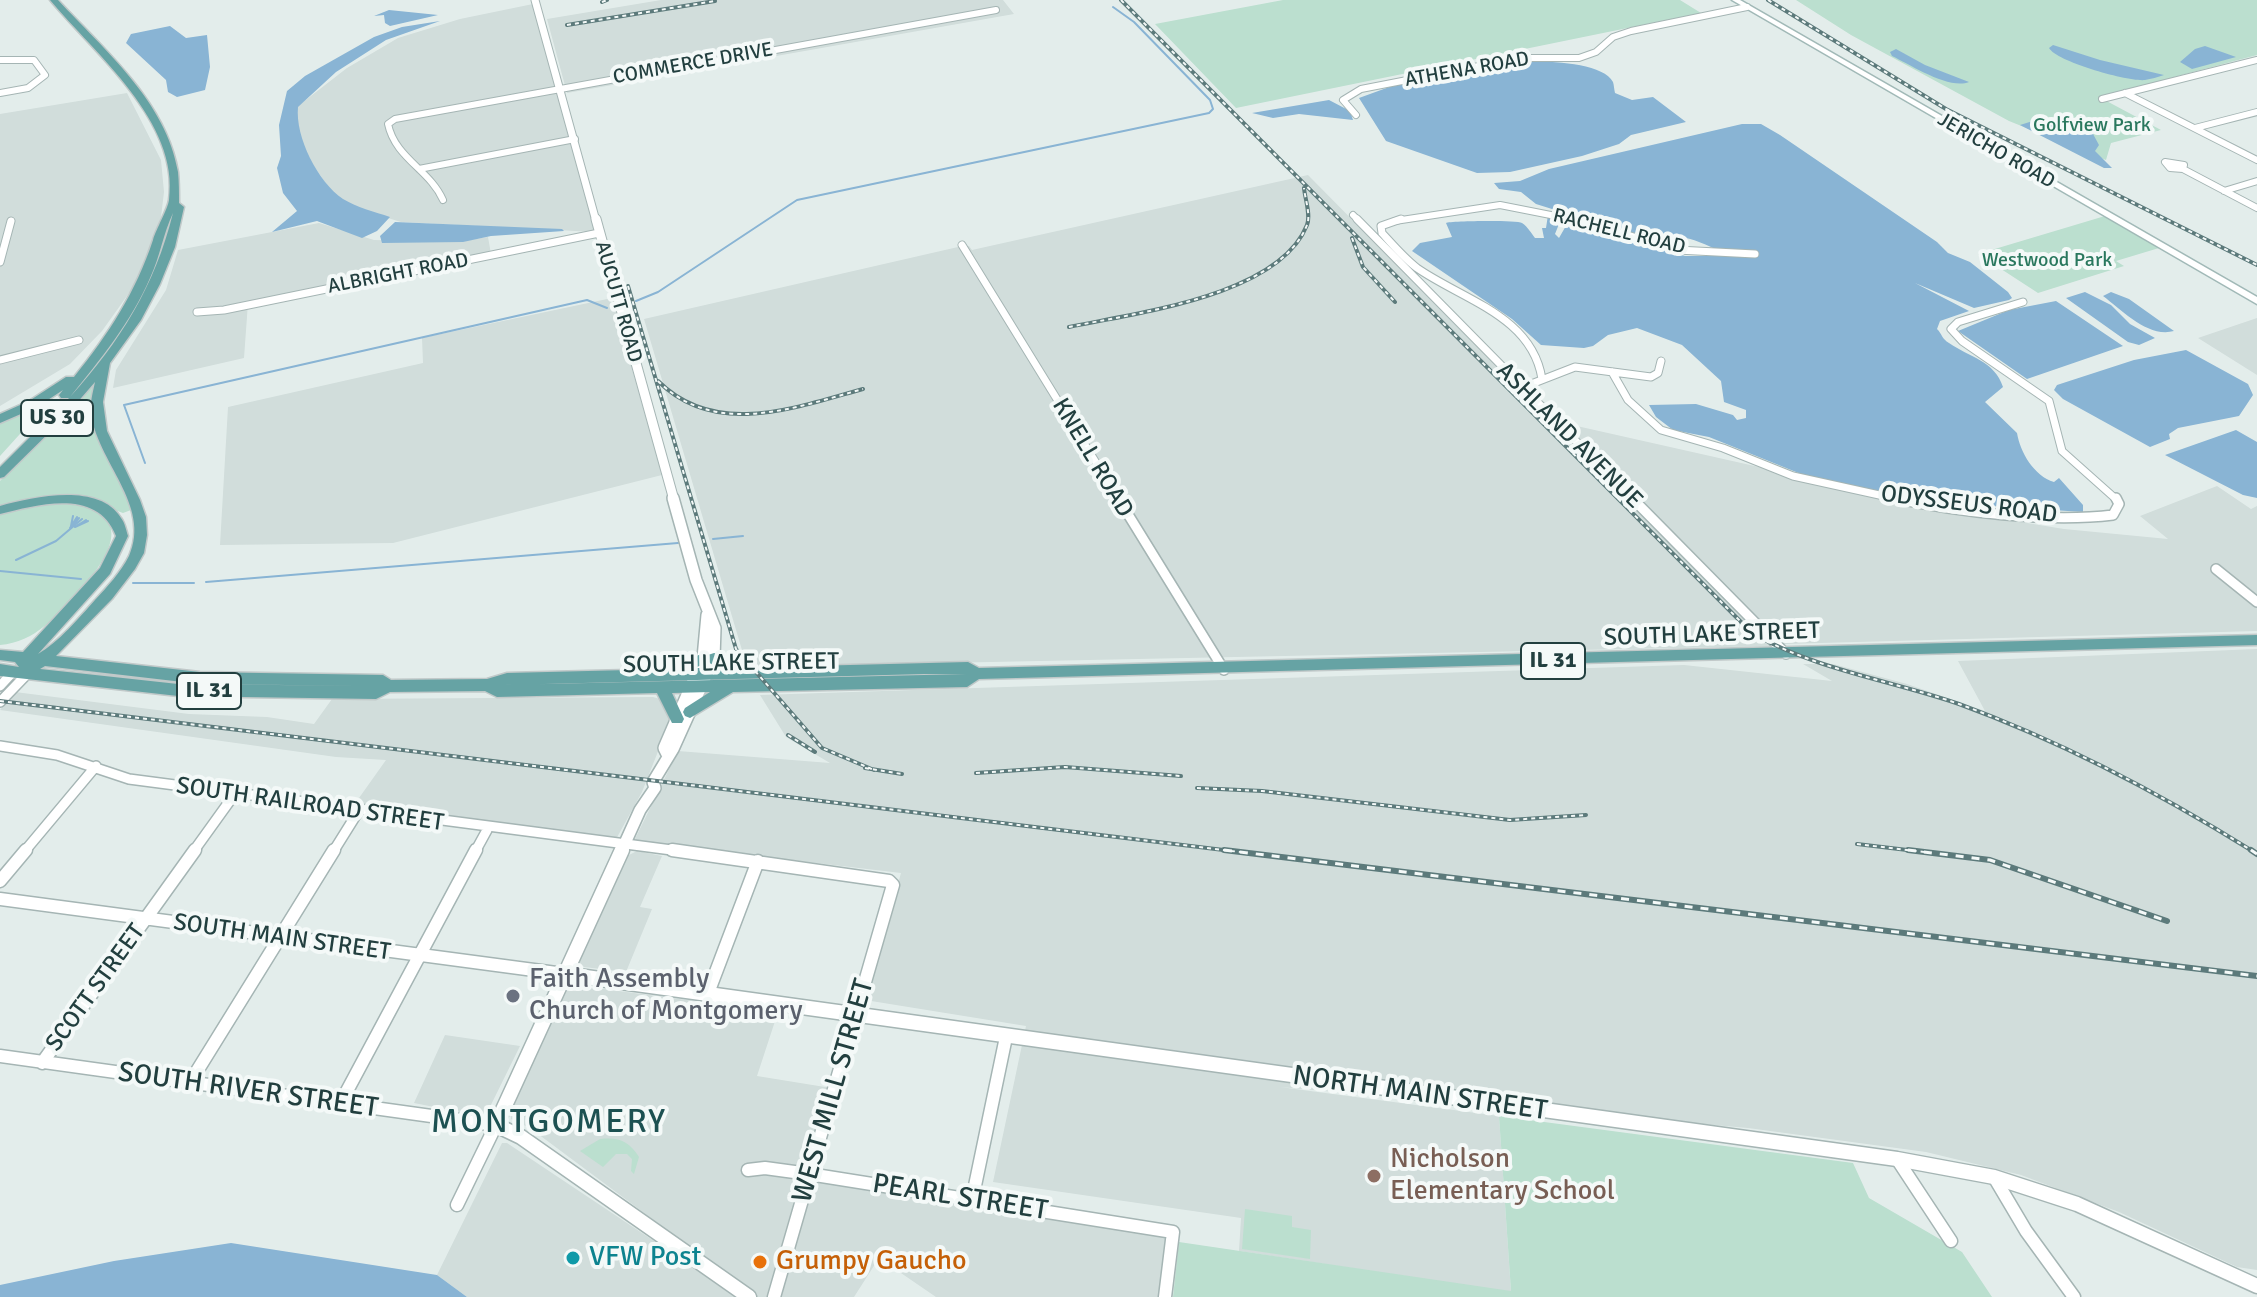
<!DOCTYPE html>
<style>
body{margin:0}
canvas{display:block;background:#e3edeb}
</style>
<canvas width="2257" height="1297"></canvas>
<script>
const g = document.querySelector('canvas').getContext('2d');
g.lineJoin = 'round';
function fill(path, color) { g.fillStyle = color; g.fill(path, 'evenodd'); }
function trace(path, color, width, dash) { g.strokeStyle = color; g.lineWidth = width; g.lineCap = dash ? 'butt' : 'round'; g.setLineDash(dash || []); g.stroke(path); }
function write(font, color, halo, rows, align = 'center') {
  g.font = font + ' Signika,sans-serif'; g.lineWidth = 8; g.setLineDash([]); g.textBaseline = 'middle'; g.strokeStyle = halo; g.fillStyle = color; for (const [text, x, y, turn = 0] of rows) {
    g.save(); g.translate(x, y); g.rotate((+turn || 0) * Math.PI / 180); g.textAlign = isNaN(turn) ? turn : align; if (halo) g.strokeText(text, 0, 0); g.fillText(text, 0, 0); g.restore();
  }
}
const built = new Path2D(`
 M661 0H1003L1014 14 567 93 547 19Z
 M533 4 595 232 401 222 339 203 293 135 298 106 347 68 398 38 460 19Z
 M127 93 161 160 164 192 161 217 150 250 132 289 102 331 70 364 0 406V114Z
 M1308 175 1773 646 747 667 644 319 958 247 969 246 972 250Z
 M319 223 374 240 455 242 488 237 491 254 248 303 244 358 113 388 116 370 166 290 178 250Z
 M612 298 662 475 393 543 220 545 228 407 423 363 422 338Z
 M2257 318V375L2198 338Z
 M1559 422 1959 512 2064 529 2168 539 2140 516 2217 486 2251 509 2257 506V631L1784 644Z
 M2257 649V1270L2237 1267 2119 1212 2021 1175 1926 1152 1748 1128 1280 1087 1499 1116 1511 1292 1239 1251 1241 1218 993 1182 1026 1026 865 1000 901 873 639 842 635 839 678 751 830 763 786 737 760 695 1684 665 1832 681 1803 664H1833L1907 684 1985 711 1958 661Z
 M15 692 189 714 267 717 314 724 332 699 653 697 664 700 672 716 642 792 615 841 354 805 386 760 336 757 0 710Z
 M637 851 662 856 640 907 652 909 626 972 584 967 579 962 627 856Z
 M573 985 778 1012 757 1076 831 1088 771 1297H757L530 1128 511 1119 513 1104 567 988Z
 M445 1035 520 1046 485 1117 414 1103Z
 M502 1143H507L738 1297H467L437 1275Z
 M810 1179 1169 1236 1162 1297H936L879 1258 854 1297H776Z`);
const green = new Path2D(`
 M1283 0H1680L1701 13 1236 108 1155 24Z
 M1796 0H2257V55L2099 97 2161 130 2111 143 2106 160 2009 121 1851 35Z
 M2105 216 2159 248 2116 261 2124 266 2038 293 1978 254Z
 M97 380 93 420 131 510 123 513 82 498 0 507V481Z
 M58 392 0 456V421Z
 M60 503C135 508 116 551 79 591 56 616 36 642 0 645V513Z
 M1499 1116 1853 1163 1869 1198 1962 1252 1992 1297H1173L1179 1242 1511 1291Z
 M600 1139C619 1137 629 1141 639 1157L634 1174 631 1171 632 1159 627 1154H616L603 1167 580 1151Z
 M1245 1209 1292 1216V1227L1311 1230 1310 1259 1242 1249Z`);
const water = new Path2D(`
 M389 10 438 15 390 26 385 23 384 15 374 16Z
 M440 21 386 40 336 72 298 107C295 137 318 182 343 199 356 207 375 212 390 217L377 231 362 238 317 221 272 232 297 211 283 193 277 168 281 156 279 125 287 91 305 76 374 37 402 27Z
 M170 26 186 38 207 35 210 67 205 90 177 97 168 92 166 80 126 43 131 34Z
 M2053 45 2100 60 2164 75C2158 77 2151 79 2145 80 2129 82 2057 62 2049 48Z
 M2205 46 2236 57 2192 69 2180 62 2195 49Z
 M1896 49 1925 65 1969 82C1949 90 1911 65 1892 56L1890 52Z
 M1510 62C1532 60 1602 60 1613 82 1614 85 1614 89 1615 93L1632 100 1653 97 1686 122 1631 135 1619 144 1582 156 1510 172 1477 173 1386 141 1359 98 1403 82Z
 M1329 100 1350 111 1353 120 1299 114 1273 118 1252 113Z
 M2036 120 2093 134 2099 145 2095 151 2112 168H2104L2020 125Z
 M1742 124H1761L1780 135 1937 242 1948 253 1970 262 2008 292 2012 298 2009 300 1974 308 1915 283 1969 311 1940 321 1937 329C1942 334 1942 339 1949 343 1969 357 1995 361 2003 387L1985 402 2017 433C2020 452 2034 476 2054 482L2059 478 2083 505V512L1931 502 1806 476 1709 437 1673 430 1656 417 1649 405 1696 404 1733 415 1737 420 1746 418V410L1724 402 1721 381 1682 345 1637 328 1608 335 1593 346 1584 348 1541 345 1512 319 1412 251 1420 243 1452 237 1446 223C1450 221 1517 220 1522 223 1528 227 1531 233 1535 238H1544L1542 228H1546L1548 215 1561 219 1555 234 1559 238 1567 224 1575 221 1685 256H1723L1720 251C1701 243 1680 230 1661 243L1536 204 1521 192 1499 189 1494 183 1520 181 1549 169Z
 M395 222 562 229 564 231 491 236 463 242 382 243 380 236Z
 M2085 292 2111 305 2130 324 2155 338 2139 345 2128 342 2066 298Z
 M2111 292 2129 299 2174 331C2148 338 2123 311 2103 296Z
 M2056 301 2123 346 2027 379 1958 331 2009 310Z
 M2186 350 2248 384 2253 395 2239 416 2178 428 2169 434 2170 439 2150 447 2063 399 2054 390 2057 385 2134 360Z
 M2236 430 2257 442V498L2243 495 2165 455Z
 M231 1243 437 1275 467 1297H0V1285L114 1261Z`);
const stream = new Path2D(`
 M636 301 658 292 797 200 1209 113 1213 109 1210 100 1134 22 1113 7
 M626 304 629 303
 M145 463 124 405 587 300 607 308
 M73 525 79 518
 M78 525 86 520
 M71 526 73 516
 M75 527 88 521
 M70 528 77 517
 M713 539 743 536
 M16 560 56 541 82 519
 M0 571 81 579
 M206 582 678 543
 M133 583H194`);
const minorFar3 = new Path2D(`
 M0 60H34L45 75 28 88 0 93
 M2125 93 2257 160
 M2102 99 2257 60
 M1356 115 1343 100 1361 89 1520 58H1579L1596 52 1613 37 1631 31 1747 7
 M2195 128 2257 112
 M2165 162 2184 165 2183 169 2170 168Z
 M419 169 575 139
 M2183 169 2257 208
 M2224 191 2257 181
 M443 200C430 170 395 158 388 124L395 119 996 10
 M1353 215 1359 221
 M1395 221 1500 205 1581 221`);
const minorFar2 = new Path2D(`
 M1357 219 1634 500
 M1401 219 1381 226 1382 233C1393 245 1404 258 1417 268 1463 300 1532 316 1542 379
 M1574 219 1677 250 1755 254
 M962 245 1119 500
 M0 262 11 221
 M2023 302 1958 322 1951 329 1962 341 2049 401 2062 451 2117 500
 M197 312 224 310 599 233
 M0 360 79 340
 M1612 372 1628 400 1661 430 1723 448 1793 476 1902 500
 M1521 388 1575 367 1651 377 1658 373 1661 361`);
const minorFar1 = new Path2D(`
 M1118 498 1224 670
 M1632 498 1786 654
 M1893 498C1957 512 2048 523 2113 515L2119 504 2116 498
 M2216 569 2257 602
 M0 686 13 672
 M0 702 28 673
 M0 746 57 755 129 779 687 852
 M24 852 96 766
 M193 852 234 795
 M333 852 358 812
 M475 852 487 830`);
const minor = new Path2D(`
 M672 850 889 881 893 885 774 1297
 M0 881 26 850
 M0 899 564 974
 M708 993 758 861
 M0 1056 496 1125 457 1205
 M42 1063 195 850
 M189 1084 334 850
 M340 1104 476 850
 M1897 1159 1951 1241
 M748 1170 765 1168 809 1174 1173 1232 1165 1297
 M1994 1177 2026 1231 2074 1297
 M972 1200 1006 1037`);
const tertiaryFar3 = new Path2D(`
 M535 0 596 221`);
const tertiaryFar2 = new Path2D(`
 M596 219 674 500`);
const tertiaryFar1 = new Path2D(`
 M667 754 664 748 703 658 707 615
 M621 852 640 810 655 788 653 782 673 749 714 658 715 628 696 580 673 498`);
const tertiary = new Path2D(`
 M622 850 496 1125 521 1137 749 1297
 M564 974 1897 1159 1994 1177 2077 1204 2257 1286`);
const secondary = new Path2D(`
 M1732 0H1740L2257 297V304Z`);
const primary = new Path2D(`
 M50 0H58C104 50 166 101 178 172 179 182 179 193 179 203L184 207 175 247 160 284 141 320 110 363 103 402 107 431 140 500 146 517 147 535 144 553 135 569 112 599 56 656 200 672 383 675 391 680 487 679 507 673 669 669 703 653 708 655 714 653 719 654 732 668 968 662 979 668 2257 635V645L979 679 967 687 733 692 690 718 685 716 683 712 685 708 710 692 672 693 684 719 682 723H672L657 693 497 697 485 691 390 692 376 699 178 696 0 676V664L19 667 15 662 0 660V650L23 652 100 568 116 536C98 488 39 504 0 514V506C33 497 99 482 121 518 125 523 126 530 128 536L110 574 38 654C59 642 79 618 95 600 107 587 121 572 129 556 152 505 96 461 91 412 90 402 93 392 95 382L62 420 4 477 0 478V467L69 398H61L59 395 63 390 37 407 0 423V414L29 401 66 377H74C108 335 136 292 153 240 156 229 168 209 169 200 180 122 95 54 50 0ZM173 213C155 286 120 342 70 397 100 360 131 322 150 278 160 257 163 234 173 213ZM708 661 715 668H695L708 662ZM45 666 200 684 375 686 178 684 40 669ZM924 674H966L505 685H507Z`);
const railFar1 = new Path2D(`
 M1121 0 1752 633C1816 670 1890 680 1959 704 2063 742 2161 794 2254 852
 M1768 0 1946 109 2257 265
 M602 2 607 0
 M567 25 715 1
 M1352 238 1363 267 1395 302
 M628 286 736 649 822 748 874 770
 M1069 327C1135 313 1279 296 1307 225 1311 215 1305 199 1304 188
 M658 381C715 438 794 408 863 389
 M0 701 1240 852
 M788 735 815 752
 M865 768 902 774
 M976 773 1065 767 1181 776
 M1197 788 1262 791 1510 820 1586 815
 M1857 844 1924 852`);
const rail = new Path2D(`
 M1224 850 2257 976
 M1908 850 1990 860 2167 921
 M2251 850 2257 854`);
const markers = [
 [513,996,8,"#6b7280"],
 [1374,1176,8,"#8d6e63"],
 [573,1258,8,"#0f9aa8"],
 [760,1262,8,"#e8710a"]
];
const farStreetnames = [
 ["COMMERCE DRIVE",693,64,-10],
 ["ATHENA ROAD",1467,70,-10],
 ["JERICHO ROAD",1996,151,30],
 ["RACHELL ROAD",1619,232,14],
 ["ALBRIGHT ROAD",398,274,-11],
 ["AUCUTT ROAD",618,302,74]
];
const farParknames = [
 ["Golfview Park",2092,126],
 ["Westwood Park",2047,261]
];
const shields = [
 [57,418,72],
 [1553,661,64],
 [209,691,64]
];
const shieldNames = [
 ["US 30",57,418],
 ["IL 31",1553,661],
 ["IL 31",209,691]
];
const streetNames = [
 ["ASHLAND AVENUE",1569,436,45],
 ["KNELL ROAD",1092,458,59],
 ["ODYSSEUS ROAD",1969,505,7],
 ["SOUTH LAKE STREET",1712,635,-2],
 ["SOUTH LAKE STREET",731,664,-1],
 ["SOUTH RAILROAD STREET",310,805,8],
 ["SOUTH MAIN STREET",282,938,8],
 ["SCOTT STREET",96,988,-54]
];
const nearWorshipnames = [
 ["Faith Assembly",529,980],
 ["Church of Montgomery",529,1012]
];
const nearStreetnames = [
 ["SOUTH RIVER STREET",248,1091,8],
 ["WEST MILL STREET",834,1091,-74],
 ["NORTH MAIN STREET",1420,1094,8],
 ["PEARL STREET",960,1198,9]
];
const nearEducationnames = [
 ["Nicholson",1390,1160],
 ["Elementary School",1390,1192]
];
const nearCulturenames = [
 ["VFW Post",589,1258]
];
const nearFoodnames = [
 ["Grumpy Gaucho",776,1262]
];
const nearQuarternames = [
 ["MONTGOMERY",549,1123]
];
fill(built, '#d1dddb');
fill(green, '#bbdfcf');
fill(water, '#89b4d4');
trace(stream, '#89b4d4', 2);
trace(minorFar3, '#a5b5b4', 8);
trace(minorFar2, '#a5b5b4', 9);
trace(minorFar1, '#a5b5b4', 12);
trace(minor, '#a5b5b4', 15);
trace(tertiaryFar3, '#a5b5b4', 9);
trace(tertiaryFar2, '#a5b5b4', 11);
trace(tertiaryFar1, '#a5b5b4', 14);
trace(tertiary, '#a5b5b4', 17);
trace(secondary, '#a1b9b7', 3);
trace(primary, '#c1c9c9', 3);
trace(minorFar3, '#fff', 6);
trace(minorFar2, '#fff', 7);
trace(minorFar1, '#fff', 9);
trace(minor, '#fff', 12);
trace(tertiaryFar3, '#fff', 7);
trace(tertiaryFar2, '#fff', 9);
trace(tertiaryFar1, '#fff', 11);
trace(tertiary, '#fff', 14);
fill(secondary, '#fff');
fill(primary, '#66a3a4');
trace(railFar1, '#5c7a7b', 4);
trace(rail, '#5c7a7b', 6);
trace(railFar1, '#f4f9f8', 2, [4]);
trace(rail, '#f4f9f8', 3, [8]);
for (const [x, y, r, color] of markers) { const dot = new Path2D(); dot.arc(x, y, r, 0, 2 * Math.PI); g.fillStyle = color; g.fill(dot); trace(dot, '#f4f9f8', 3); }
write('20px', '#223f3f', '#f4f9f8', farStreetnames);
write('20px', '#2a785e', '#f4f9f8', farParknames);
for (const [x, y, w] of shields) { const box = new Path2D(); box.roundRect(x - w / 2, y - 18, w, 36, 6); g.fillStyle = '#f4f9f8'; g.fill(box); trace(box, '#223f3f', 2); }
write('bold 22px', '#223f3f', null, shieldNames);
write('24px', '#223f3f', '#f4f9f8', streetNames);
write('28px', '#5b616d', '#f4f9f8', nearWorshipnames, 'left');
write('28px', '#223f3f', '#f4f9f8', nearStreetnames);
write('28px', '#785e54', '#f4f9f8', nearEducationnames, 'left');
write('28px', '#0d838f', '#f4f9f8', nearCulturenames, 'left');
write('28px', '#c56008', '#f4f9f8', nearFoodnames, 'left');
g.letterSpacing = '2px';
write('34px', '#1d5152', '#f4f9f8', nearQuarternames);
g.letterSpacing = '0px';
</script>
